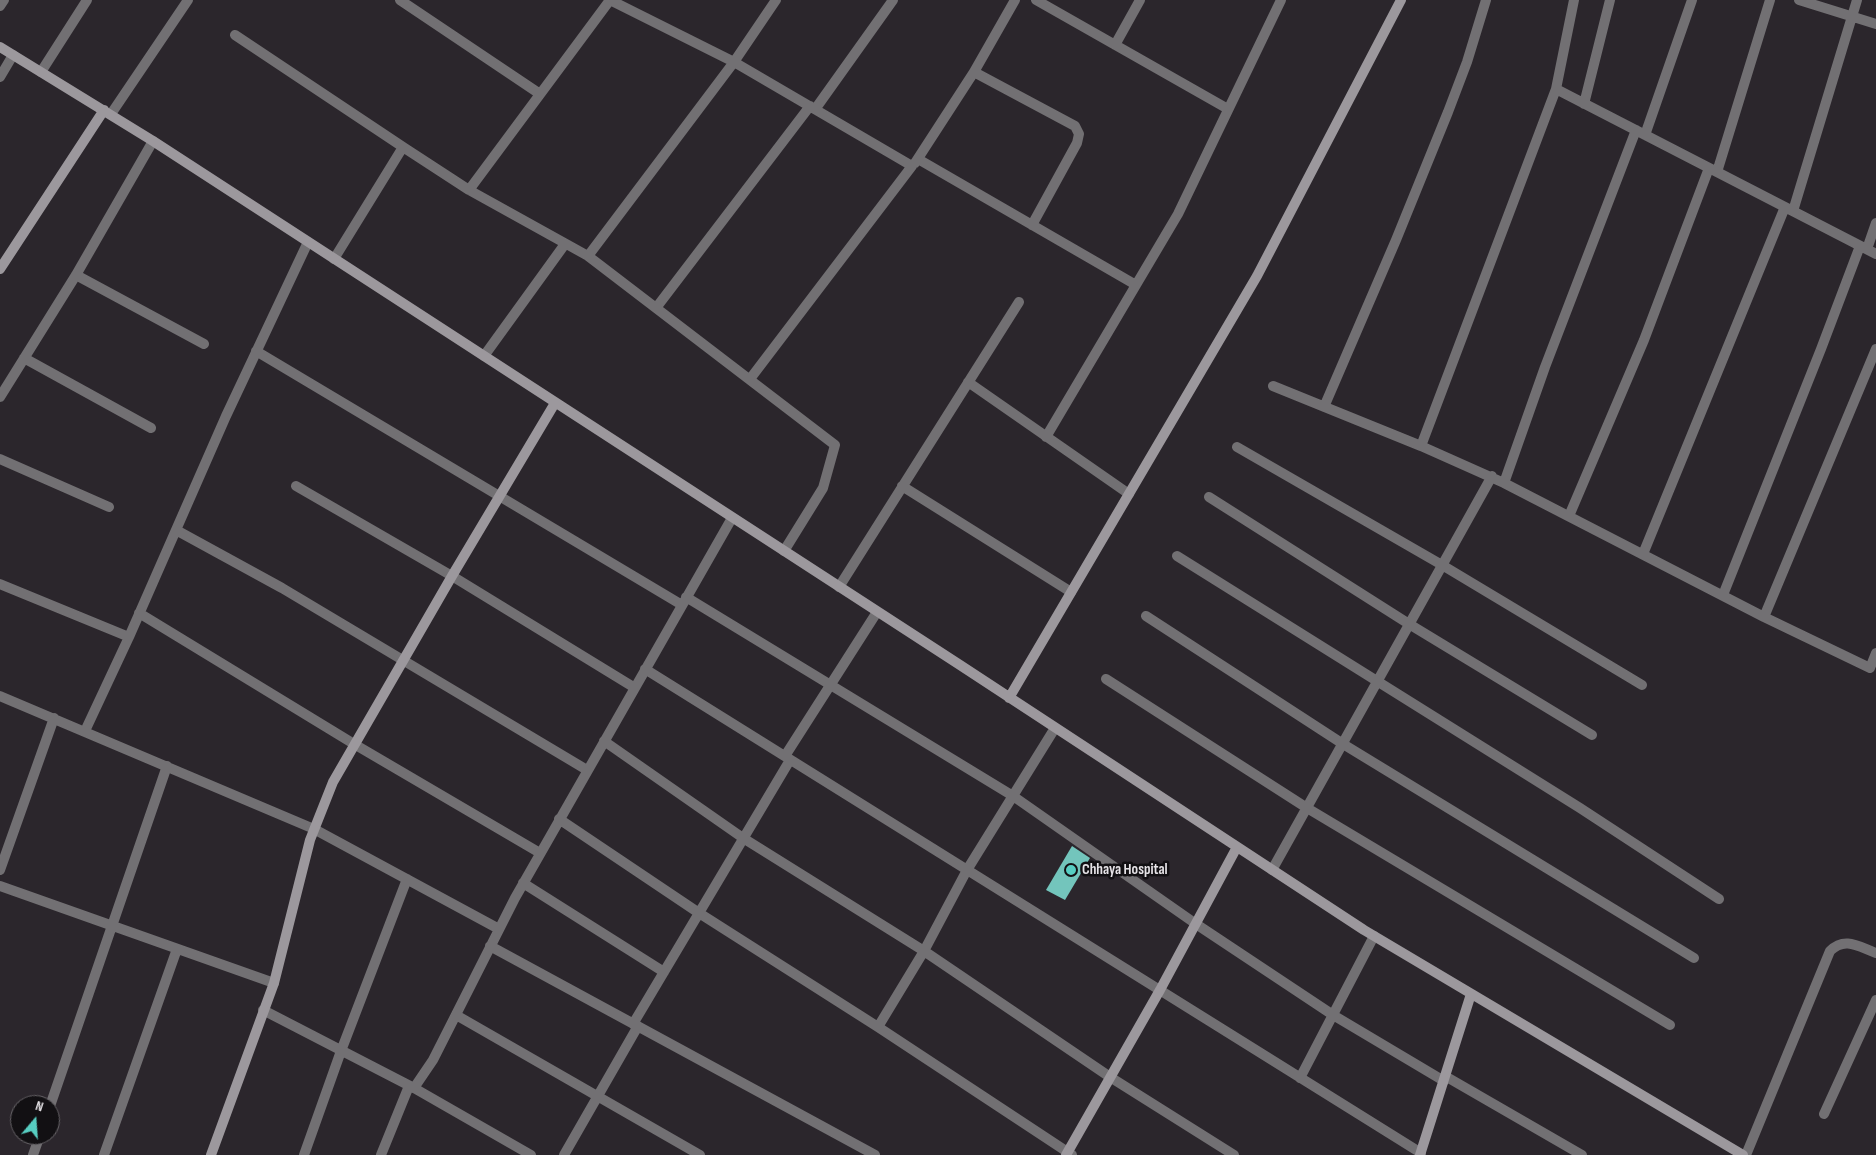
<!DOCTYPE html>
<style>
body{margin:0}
#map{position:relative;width:1876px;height:1155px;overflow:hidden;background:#2b262c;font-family:"Sofia Sans Condensed",sans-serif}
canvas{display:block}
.north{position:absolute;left:10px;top:1095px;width:50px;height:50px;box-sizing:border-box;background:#121013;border:1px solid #676468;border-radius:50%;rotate:18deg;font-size:14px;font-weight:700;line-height:20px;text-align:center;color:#e6e3e7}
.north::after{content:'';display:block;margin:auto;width:18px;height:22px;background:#57cec2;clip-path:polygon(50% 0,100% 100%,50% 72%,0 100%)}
</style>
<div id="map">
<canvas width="1876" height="1155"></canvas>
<div class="north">N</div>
</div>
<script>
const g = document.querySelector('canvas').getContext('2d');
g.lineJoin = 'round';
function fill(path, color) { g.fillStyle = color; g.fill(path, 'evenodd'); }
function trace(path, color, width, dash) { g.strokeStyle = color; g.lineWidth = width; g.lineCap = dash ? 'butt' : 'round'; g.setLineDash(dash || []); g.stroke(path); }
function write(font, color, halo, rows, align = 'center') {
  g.font = font + ' "Sofia Sans Condensed",sans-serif'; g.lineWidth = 5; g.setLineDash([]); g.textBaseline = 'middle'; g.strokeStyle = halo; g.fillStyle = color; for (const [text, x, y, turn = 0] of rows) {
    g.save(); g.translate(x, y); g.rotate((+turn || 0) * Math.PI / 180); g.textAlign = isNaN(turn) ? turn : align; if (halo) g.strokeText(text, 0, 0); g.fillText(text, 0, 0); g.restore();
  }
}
const building = new Path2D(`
 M1072 846 1090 858 1065 900 1046 890Z`);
const street = new Path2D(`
 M400 0 540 94
 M610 0 734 62 912 166 750 379
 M1036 0 1228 109
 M1574 0 1556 89 1421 446 1504 483 1764 617 1870 668 1876 653
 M1799 0 1876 24
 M0 6 4 0
 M235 35 403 147
 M1115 45 1140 0
 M41 72 87 0
 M974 72 1075 126 1079 134 1077 143 1032 225
 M0 77 13 55
 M1556 89 1876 254
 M1584 104 1610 0
 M816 108 893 0
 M111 114 188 0
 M1645 135 1692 0
 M918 159 1136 285
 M915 163 974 72 1015 0
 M1717 172 1770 0
 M469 190 610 0
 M1793 211 1857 0
 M1867 249 1876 223
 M588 256 835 445 823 488 784 551
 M334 259 403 147 469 190 588 256 734 62 776 0
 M76 275 204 344
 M656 308 810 106
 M256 351 682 605
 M484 356 565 244
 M24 358 151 428
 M968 382 1129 494
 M1273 386 1421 446
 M0 397 76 275 153 141
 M1324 407 1396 240 1448 112 1467 62 1486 0
 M1046 437 1178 214 1281 0
 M1237 447 1442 565 1642 685
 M0 459 109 507
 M1504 483 1545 367 1636 130
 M296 486 452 576 635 688
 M902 486 1071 592
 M1209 497 1409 624 1592 735
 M1569 516 1644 340 1709 168
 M176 530 282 588 587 770
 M1643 554 1785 207
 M1177 556 1580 808 1719 899
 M0 584 129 637
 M839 587 1019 302
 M1723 595 1821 349 1860 246
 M686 597 1013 796 1196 924 1333 1015 1444 1081
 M139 613 354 744 540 853
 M1146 616 1343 744 1694 958
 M1764 617 1876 349
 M645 669 1421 1153
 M1106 679 1307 808 1670 1025
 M0 696 314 829 499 929
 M85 731 129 637 226 416 308 242
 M604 741 743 838 924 951 1110 1077 1234 1155
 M785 756 877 612
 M559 819 699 913 878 1027 1072 1155
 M0 870 54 718
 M1272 870 1492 476
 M523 883 664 972
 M0 886 274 983
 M490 946 875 1155
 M263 1010 414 1088 531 1155
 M456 1015 700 1155
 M633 1024 790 760
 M878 1027 924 951 967 870 1055 728
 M1445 1076 1582 1155
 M1300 1078 1374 936
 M414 1088 433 1060 515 898 732 518
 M50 1106 167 766
 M1824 1114 1876 1000
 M33 1155 40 1135
 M104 1155 177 949
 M304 1155 341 1051 407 879
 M381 1155 409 1086
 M564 1155 638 1026
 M1746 1155 1830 951C1845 936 1859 947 1876 953`);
const secondary = new Path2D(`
 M0 47 153 141 960 665 1364 930 1743 1155
 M0 269 104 110
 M1009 698 1257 276 1401 0
 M211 1155 274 983 310 840 333 782 452 576 555 403
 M1066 1155 1160 990 1237 847
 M1420 1155 1471 994`);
const markers = [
 [1071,870,6,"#57cec2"]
];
const poiNames = [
 ["Chhaya Hospital",1082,870]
];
fill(building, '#73c5bc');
trace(street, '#727073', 10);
trace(secondary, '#9c989d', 10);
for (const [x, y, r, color] of markers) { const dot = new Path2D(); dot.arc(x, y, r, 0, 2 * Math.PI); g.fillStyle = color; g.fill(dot); trace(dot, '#121013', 2); }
write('bold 15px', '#e6e3e7', '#121013', poiNames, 'left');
</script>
